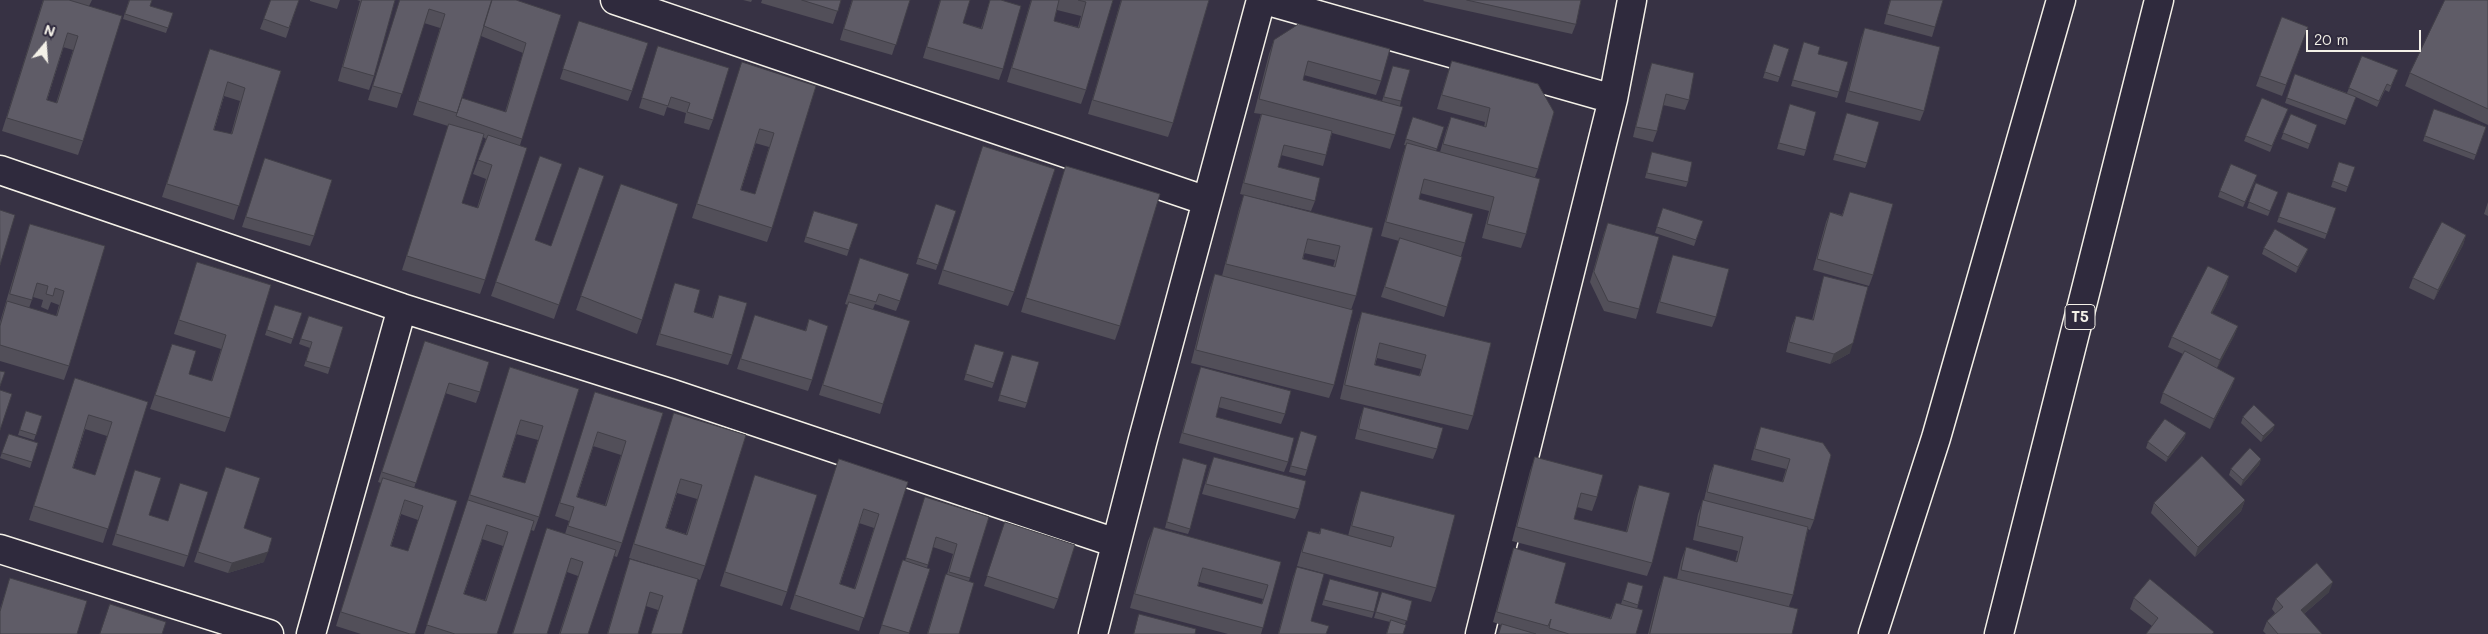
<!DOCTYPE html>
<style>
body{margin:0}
#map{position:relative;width:2488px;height:634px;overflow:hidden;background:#373244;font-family:Mali,sans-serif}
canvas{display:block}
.north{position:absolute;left:20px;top:20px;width:50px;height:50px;-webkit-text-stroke:4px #2f2a3d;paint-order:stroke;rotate:18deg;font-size:14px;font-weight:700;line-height:20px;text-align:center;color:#f4f1e8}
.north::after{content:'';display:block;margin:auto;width:18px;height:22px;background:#f4f1e8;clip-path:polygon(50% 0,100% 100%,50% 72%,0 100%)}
.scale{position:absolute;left:2306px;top:30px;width:115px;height:22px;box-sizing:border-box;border:2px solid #f4f1e8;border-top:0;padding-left:6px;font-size:15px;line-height:18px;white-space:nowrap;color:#f4f1e8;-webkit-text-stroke:4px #2f2a3d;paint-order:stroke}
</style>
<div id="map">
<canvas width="2488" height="634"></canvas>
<div class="north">N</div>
<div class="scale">20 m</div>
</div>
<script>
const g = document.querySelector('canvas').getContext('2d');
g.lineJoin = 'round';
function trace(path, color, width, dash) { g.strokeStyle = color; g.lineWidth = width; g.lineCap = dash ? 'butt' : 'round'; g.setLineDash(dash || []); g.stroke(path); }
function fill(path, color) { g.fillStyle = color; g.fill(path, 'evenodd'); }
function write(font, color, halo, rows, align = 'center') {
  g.font = font + ' Mali,sans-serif'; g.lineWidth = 4; g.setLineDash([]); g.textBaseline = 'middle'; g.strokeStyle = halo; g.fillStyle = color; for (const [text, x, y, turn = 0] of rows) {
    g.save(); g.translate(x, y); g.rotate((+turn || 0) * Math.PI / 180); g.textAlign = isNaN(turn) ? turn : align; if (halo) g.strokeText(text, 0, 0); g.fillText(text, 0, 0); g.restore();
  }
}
const minor = new Path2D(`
 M615 0 1207 201
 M1265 0 1613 99
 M0 170 402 308 670 393 1116 543
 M0 549 269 634
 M311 634 402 308
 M1093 634 1143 439 1261 0
 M1480 634 1613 99 1632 0
 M1873 634 1936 438 2061 0`);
const highway = new Path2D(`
 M1999 634 2159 0`);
const wall = new Path2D(`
 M43 0H92L89 6 83 141 78 155 2 131ZM63 47 73 50 56 103 47 100Z
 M129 0 173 13 166 33 123 19Z
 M271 0H299L286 38 260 29Z
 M310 0H340L337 9 310 1Z
 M357 0H395L374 76 369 90 338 81 360 1Z
 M400 0H516L561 15 520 145 485 280 480 294 402 270 448 126 413 115 440 28 424 23 397 108 368 100ZM481 36 523 53 505 112 462 98ZM483 137 486 139 473 174 486 179 477 208 462 203Z
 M743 0H752L751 2Z
 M762 0H841L833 24 761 3Z
 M852 0H910L892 55 840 40Z
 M940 0H970L963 23 981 28 990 0 1003 69 999 80 923 58Z
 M1031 0H1113L1086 90 1081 104 1007 82ZM1057 10 1081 16 1078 27 1054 21Z
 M1121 0H1209L1173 123 1168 137 1088 114Z
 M1424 0H1581L1576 24 1572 34 1423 1Z
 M1890 0H1943L1935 27 1932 37 1884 24Z
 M2488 0V125L2405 86 2410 73Z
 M2282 17 2308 27 2282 96 2256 86Z
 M579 21 632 91 628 101 560 79Z
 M1865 28 1924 111 1920 121 1845 102 1861 38Z
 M1274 40 1381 81 1376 95 1304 75 1303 80 1382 101 1393 66 1401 101 1400 106 1395 135 1390 149 1332 133 1323 166 1281 155 1278 167 1315 201 1311 211 1240 194 1258 124 1261 114 1254 113 1269 54Z
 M1804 42 1818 54 1839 92 1837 98 1791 86Z
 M1774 44 1789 49 1778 82 1763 78Z
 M658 46 713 120 709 130 684 123 686 113 667 107 664 116 639 108Z
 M210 49 281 71 234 220 162 197ZM224 96 240 101 231 134 214 130Z
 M1452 61 1538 84V169L1535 177 1526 234 1521 248 1482 238 1489 211 1420 193 1419 199 1465 243 1461 256 1447 307 1444 317 1381 297 1399 241 1381 236 1402 157 1406 145H1404L1413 117 1444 127 1436 151 1440 152 1446 131 1451 117 1484 127 1485 122 1437 109 1447 75Z
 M742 62 816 86 772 228 767 242 692 218ZM755 143 769 147 755 194 741 190Z
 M1652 63 1689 100 1685 110 1663 105 1657 131 1653 142 1633 137 1648 74Z
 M2398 70 2389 92 2385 90 2377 107 2356 97 2345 125 2285 103 2295 74 2347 93 2349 88Z
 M2262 98 2288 109 2270 152 2244 141Z
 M1790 104 1806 150 1804 156 1777 149Z
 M2434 109 2486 127 2474 160 2423 141Z
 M1847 113 1867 163 1865 168 1833 160Z
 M2291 114 2317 125 2308 149 2281 139Z
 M983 146 1014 292 1008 306 938 284Z
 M1652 152 1688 182 1686 187 1645 178Z
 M540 156 535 240 551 246 604 176 554 319 491 296Z
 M265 158 314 236 310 246 242 227Z
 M2339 162 2355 167 2346 192 2331 187Z
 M1066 166 1120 326 1115 340 1021 312 1061 180Z
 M2255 181 2243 207 2218 197 2220 191Z
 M2256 183 2278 192 2268 216 2247 208Z
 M621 184 642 320 637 334 576 310Z
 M1850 192 1873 275 1869 286 1813 270 1826 222 1830 212 1842 215Z
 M2288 192 2336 208 2325 239 2277 222Z
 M1244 195 1373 228 1356 296 1351 310 1334 385 1329 398 1191 363 1210 288 1215 274 1222 276 1239 209ZM1304 253 1335 260 1333 267 1303 259Z
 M2488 202V216L2484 214Z
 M936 204 956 211 936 270 916 264Z
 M1663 208 1703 221 1694 246 1655 233Z
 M812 216 858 224 847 256 804 242Z
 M1608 223 1639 309 1636 319 1604 311 1590 282 1604 233Z
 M30 224 105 246 69 366 64 380 0 361V322L25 238ZM33 297 43 300 41 307 48 310 51 302 59 305 56 316 29 308Z
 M2466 235 2463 245 2434 300 2409 288 2413 278Z
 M2264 248 2308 249 2306 254 2296 273 2262 254Z
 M1673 255 1716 317 1712 327 1656 313 1669 265Z
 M860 258 900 301 896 311 875 304 873 309 883 404 880 414 819 395 848 305 845 304Z
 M197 262 271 285 230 418 225 432 150 409 172 344 189 374 211 381 221 349 174 334Z
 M1824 276 1850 353 1830 364 1786 352 1792 326 1796 316 1812 320 1821 286Z
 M2229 276 2226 286 2212 313 2238 326 2234 336 2217 368 2235 378 2231 388 2210 429 2160 403 2163 393 2183 354 2168 347 2172 337Z
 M675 283 694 312 712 317 719 295 732 355 728 365 656 345 671 293Z
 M275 305 302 313 291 344 265 335Z
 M1362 312 1491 343 1473 416 1468 430 1340 399 1357 326ZM1377 358 1421 369 1419 376 1375 365Z
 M755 315 805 331 809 319 812 380 808 391 737 369Z
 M309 316 343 327 328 374 304 366 310 348 299 344Z
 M425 341 480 392 476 403 445 393 414 488 457 501 415 634H361L336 626 381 483 378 482ZM401 514 418 520 408 551 391 546Z
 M973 350 994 383 992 388 964 380Z
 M1012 355 1027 403 1025 408 998 401Z
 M510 367 579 389 539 517 534 531 531 530 497 634H424L465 509ZM516 434 538 440 525 483 503 477ZM482 539 503 546 485 600 464 594Z
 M1201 367 1285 414 1281 424 1218 407 1216 417 1288 462 1284 472 1179 443 1197 377Z
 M75 378 148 402 103 543 29 520ZM85 429 107 436 95 475 73 468Z
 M595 392 663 413 622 543 617 557 614 556 588 634H559L578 576 567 572 547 634H512L547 528 565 534 569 521 555 516ZM593 446 621 455 605 505 577 497Z
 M1364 407 1437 449 1433 459 1355 439 1360 418Z
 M26 411 42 416 34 440 18 435Z
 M674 413 746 435 705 566 700 580 698 579 682 634H651L658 610 646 606 638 634H607L625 573 630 559 688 576 629 558 669 427ZM677 493 697 499 686 534 666 528Z
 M2243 417 2273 430 2261 442 2241 423Z
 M1761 427 1823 443 1814 520 1810 530 1808 529 1793 595 1789 606 1792 634H1648L1659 590 1664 576 1677 579 1681 561 1686 547 1735 562 1738 551 1693 540 1698 514 1703 500H1704L1710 474 1714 464 1782 482 1786 469 1751 460 1757 437Z
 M1301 431 1307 470 1305 476 1289 472Z
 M2186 433 2184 439 2166 462 2146 448 2148 442Z
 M9 434 38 443 30 468 0 458Z
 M1214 457 1299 509 1295 519 1202 494 1210 467Z
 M1535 457 1597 497 1592 511 1577 507 1574 519 1626 532 1634 499 1639 485 1652 563 1647 576 1512 541 1530 471Z
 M1183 458 1190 529 1188 534 1165 528Z
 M839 459 908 482 859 631 790 609ZM859 523 874 528 854 589 840 584Z
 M2261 459 2259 465 2241 486 2229 475 2231 469Z
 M226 467 244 528 264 562 228 573 194 562Z
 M135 470 149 515 168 521 180 483 188 556 184 567 112 545Z
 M755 475 787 592 782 606 720 586Z
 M1361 491 1436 588 1431 602 1297 566 1303 545 1308 531 1319 533 1321 528 1348 536 1356 505Z
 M925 497 989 517 969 581 959 634H927L942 584 946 574H947L953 554 933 547 927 568 930 569 909 634H879L899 570 903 560 905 561Z
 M2245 500 2241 511 2195 557 2151 513 2154 503Z
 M1005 522 1058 599 1054 609 984 586Z
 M1154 527 1281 562 1261 634H1228L1130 608 1148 541ZM1199 582 1263 599 1261 604 1198 586Z
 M1514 548 1555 603 1610 618 1616 603 1621 604 1628 582 1643 586 1637 609 1636 634H1546L1548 629 1546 634H1498L1501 625 1493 622 1510 559Z
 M1297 567 1311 621 1326 634H1278L1293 577Z
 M10 578 0 634V609Z
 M1330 579 1374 612 1372 618 1322 605Z
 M1382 592 1412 601 1405 624 1403 634H1386L1390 622 1374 618Z
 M2329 592 2304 614 2322 634H2266L2263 631 2267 621 2275 613 2272 609 2276 599Z
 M2134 598 2214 632 2213 634H2146L2152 626 2130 609Z`);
const shadedWall = new Path2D(`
 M2466 235 2463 245 2434 300 2438 290Z
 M2308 249 2306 254 2296 273 2298 267Z
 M2229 276 2226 286 2207 323 2211 313Z
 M2238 326 2234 336 2216 371 2220 360Z
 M1853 343 1850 353 1830 364 1834 354Z
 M2235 378 2231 388 2210 429 2214 419Z
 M2275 425 2273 430 2261 442 2263 436Z
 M2186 433 2184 439 2166 462 2168 457Z
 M2261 459 2259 465 2241 486 2243 480Z
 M2245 500 2241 511 2195 557 2198 547Z
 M268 552 264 562 228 573 232 563Z
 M2333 582 2329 592 2297 620 2301 610Z`);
const building = new Path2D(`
 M44 0H69L122 16 83 141 7 118ZM68 33 78 36 57 103 47 100Z
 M130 0H152L150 6 173 13 168 28 125 14Z
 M271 0H299L289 28 264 19Z
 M362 0H395L374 76 343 67Z
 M400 0H492L457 113 418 101 445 14 429 9 402 94 373 86Z
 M492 0H516L561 15 522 139 456 116 462 98 506 112 526 43 484 26Z
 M802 0H841L838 11Z
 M853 0H910L896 45 844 29Z
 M941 0H970L963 23 982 29 990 0H1001L1021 6 1003 69 927 47Z
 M1032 0H1059L1054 21 1079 28 1086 2 1078 0H1113L1086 90 1012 68Z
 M1122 0H1209L1173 123 1093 100Z
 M1467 0H1581L1576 24Z
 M1891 0H1943L1935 27 1887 14Z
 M2445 0H2488V109L2410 73Z
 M2282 17 2308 27 2286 85 2260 76Z
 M579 21 648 43 632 91 563 69Z
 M1299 24 1390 49 1381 81 1308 61 1303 80 1403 107 1395 135 1259 99 1274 40Z
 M1865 28 1940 47 1924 111 1849 91Z
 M1804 42 1820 47 1818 54 1848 62 1839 92 1793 80Z
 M1774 44 1789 49 1780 77 1765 72Z
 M658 46 729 68 713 120 687 112 690 103 671 97 668 106 642 98Z
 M210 49 281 71 239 206 167 184ZM228 82 245 88 232 134 214 130Z
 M2362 56 2398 70 2391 86 2387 84 2379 101 2349 88Z
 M1452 61 1538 84 1554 112 1538 169 1443 144 1451 117 1486 127 1490 108 1442 95Z
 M742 62 816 86 772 228 697 204ZM760 129 774 133 755 194 741 190Z
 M1652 63 1694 73 1689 100 1666 94 1657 131 1636 127Z
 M1393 66 1410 70 1401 101 1384 97Z
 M2295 74 2356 97 2347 120 2287 98Z
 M2262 98 2288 109 2272 146 2246 136Z
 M1790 104 1816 112 1806 150 1779 143Z
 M2434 109 2486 127 2476 155 2425 136Z
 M1847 113 1879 122 1867 163 1835 154Z
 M1262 114 1332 131 1326 155 1284 145 1278 167 1320 178 1315 201 1244 183Z
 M2291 114 2317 125 2310 144 2283 133Z
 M1413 117 1444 127 1437 149 1406 139Z
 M449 124 484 134 462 203 478 208 492 165 478 160 488 135 527 148 485 280 407 256Z
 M1407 143 1540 179 1526 234 1487 224 1494 197 1424 179 1419 199 1473 214 1465 243 1386 222Z
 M983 146 1055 169 1014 292 943 270Z
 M1652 152 1692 162 1688 182 1647 173Z
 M540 156 562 164 535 240 551 246 579 167 604 176 559 305 496 282Z
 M265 158 332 180 314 236 246 217Z
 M2339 162 2355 167 2348 187 2333 181Z
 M2231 164 2257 175 2245 202 2220 191Z
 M1066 166 1160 194 1120 326 1026 298Z
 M2256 183 2278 192 2270 211 2249 202Z
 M621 184 678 204 642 320 581 296Z
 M1850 192 1893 204 1873 275 1817 259 1830 212 1842 216Z
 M2288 192 2336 208 2327 234 2279 217Z
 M1244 195 1373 228 1356 296 1226 264ZM1308 239 1340 246 1335 267 1303 259Z
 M936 204 956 211 938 265 918 258Z
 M1663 208 1703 221 1696 240 1657 227Z
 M0 210 15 215 0 265Z
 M814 211 858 224 849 250 806 237Z
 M2442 222 2466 235 2438 290 2413 278Z
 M1608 223 1659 237 1639 309 1608 301 1594 272Z
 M30 224 105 246 69 366 0 345V326L7 301 57 316 64 291 55 288 53 296 46 294 48 286 37 283 32 300 10 294Z
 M2275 229 2308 249 2298 267 2264 248Z
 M1400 238 1462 257 1447 307 1385 287Z
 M1673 255 1729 269 1716 317 1660 302Z
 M860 258 909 274 900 301 879 294 876 302 849 294Z
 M197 262 271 285 230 418 155 395 172 344 196 351 189 374 212 381 226 335 179 320Z
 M2208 266 2229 276 2211 313 2238 326 2220 360 2172 337Z
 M1215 274 1353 310 1334 385 1196 350Z
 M1824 276 1868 287 1853 343 1834 354 1789 342 1796 316 1813 320Z
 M675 283 700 290 694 312 713 318 719 295 747 303 732 355 660 334Z
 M849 302 910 321 883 404 823 385Z
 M275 305 302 313 293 339 267 330Z
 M1362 312 1491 343 1473 416 1345 385ZM1380 343 1426 355 1420 376 1375 365Z
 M755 315 806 331 809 319 828 326 812 380 741 359Z
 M309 316 343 327 330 368 306 361 312 342 301 339Z
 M425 341 489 362 480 392 449 383 416 483 382 472Z
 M975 344 1004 352 994 383 966 374Z
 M2185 351 2235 378 2214 419 2163 393Z
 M1012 355 1039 362 1027 403 1000 395Z
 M510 367 579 389 539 517 470 495ZM521 420 543 426 525 483 503 477Z
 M1201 367 1291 391 1285 414 1221 397 1216 417 1294 438 1288 462 1183 433Z
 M0 371 5 372 0 386Z
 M75 378 148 402 108 529 34 506ZM89 415 112 422 95 475 73 468Z
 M0 390 12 394 0 430Z
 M595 392 663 413 622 543 568 526 574 507 560 503ZM598 432 626 441 606 506 577 497Z
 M2254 405 2275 425 2263 436 2243 417Z
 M1364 407 1443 428 1437 449 1359 429Z
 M26 411 42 416 36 435 20 430Z
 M674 413 746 435 705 566 634 544ZM681 479 702 485 687 535 666 528Z
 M2165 419 2186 433 2168 457 2148 442Z
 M1761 427 1823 443 1831 455 1814 520 1707 492 1714 464 1783 482 1790 459 1755 449Z
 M1301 431 1317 436 1307 470 1291 466Z
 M9 434 38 443 32 462 2 453Z
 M2250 448 2261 459 2243 480 2231 469Z
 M2202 456 2245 500 2198 547 2154 503Z
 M1214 457 1306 481 1299 509 1206 484Z
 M1535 457 1603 475 1597 497 1581 493 1574 519 1627 532 1639 485 1670 493 1652 563 1517 527Z
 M1183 458 1207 465 1190 529 1167 522Z
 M839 459 908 482 864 618 795 595ZM864 509 879 514 855 589 840 584Z
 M226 467 260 478 244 528 272 538 268 552 232 563 198 552Z
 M135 470 161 478 149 515 168 521 180 483 208 492 188 556 116 534Z
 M755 475 817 495 787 592 725 572Z
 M383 478 457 501 415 634H410L341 612ZM405 500 423 506 408 551 391 546Z
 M1361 491 1455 515 1436 588 1302 552 1308 531 1320 534 1321 528 1391 547 1394 537 1352 526Z
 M925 497 989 517 970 578 949 572 957 544 936 537 928 565 906 558Z
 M468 500 534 521 497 634H455L427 625ZM487 525 508 532 486 601 464 594Z
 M1703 500 1808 527 1793 595 1681 570 1686 547 1737 562 1743 537 1698 526Z
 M1005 522 1075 545 1058 599 987 576Z
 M1154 527 1281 562 1263 628 1135 594ZM1203 568 1268 585 1262 604 1198 586Z
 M547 528 616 550 588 634H560L583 562 571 558 547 634H513Z
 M1514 548 1566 563 1555 603 1611 619 1616 603 1643 610 1636 634H1569L1549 628 1551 619 1548 626 1497 612Z
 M630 559 698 579 682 634H651L663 596 650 592 638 634H608Z
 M903 560 930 569 909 633 882 625Z
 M2317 563 2333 582 2301 610 2322 634H2278L2267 621 2283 607 2276 599Z
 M1297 567 1324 574 1311 621 1329 626 1326 634H1279Z
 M946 574 974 583 959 634H928Z
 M1664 576 1798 609 1792 634H1650Z
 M10 578 87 601 77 634H0V612Z
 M1330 579 1379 592 1374 612 1324 600Z
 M2150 579 2214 632 2212 634H2146L2158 618 2134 598Z
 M1628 582 1643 586 1638 605 1623 600Z
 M1382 592 1412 601 1407 621 1376 612Z
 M110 604 166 622 162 634H100Z
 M1139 614 1196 629 1195 634H1134Z
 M1391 620 1406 625 1403 634H1387Z
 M1502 624 1536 634H1499Z`);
const shields = [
 [2080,317,30]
];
const shieldNames = [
 ["T5",2080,317]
];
trace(minor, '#f4f1e8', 31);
trace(highway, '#f4f1e8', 31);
trace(minor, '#2f2a3d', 28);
trace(highway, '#2f2a3d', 28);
fill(wall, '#524f59');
fill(shadedWall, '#424048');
fill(building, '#5f5c67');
trace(building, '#424048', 1);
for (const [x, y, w] of shields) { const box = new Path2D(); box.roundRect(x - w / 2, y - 12.5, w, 25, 4); g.fillStyle = '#2f2a3d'; g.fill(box); trace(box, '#f4f1e8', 1); }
write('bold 15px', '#f4f1e8', null, shieldNames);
</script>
